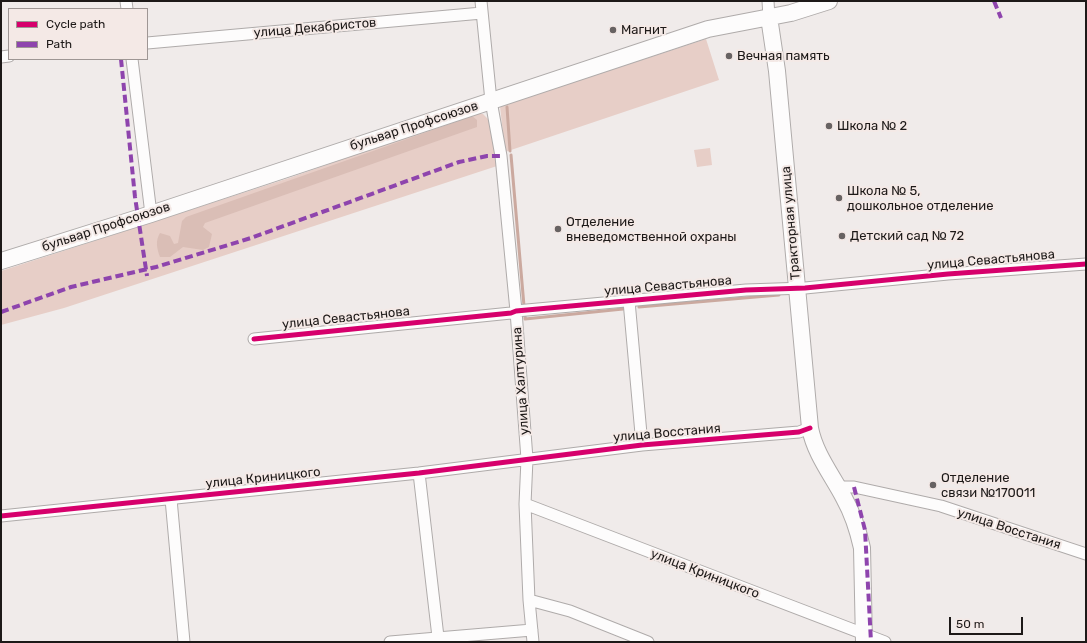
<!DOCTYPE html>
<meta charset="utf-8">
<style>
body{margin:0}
#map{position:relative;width:1087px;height:643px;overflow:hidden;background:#f0ebea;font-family:Rubik,sans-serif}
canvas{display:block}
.frame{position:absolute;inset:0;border:2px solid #1d1918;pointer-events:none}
.legend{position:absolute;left:8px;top:8px;width:140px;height:52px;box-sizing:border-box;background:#f4e9e6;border:1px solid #9e9694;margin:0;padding:5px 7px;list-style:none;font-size:12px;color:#1d1918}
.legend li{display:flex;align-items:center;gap:8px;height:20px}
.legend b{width:20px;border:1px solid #9e9694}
.scale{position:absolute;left:949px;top:617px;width:74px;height:18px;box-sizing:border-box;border:2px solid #1d1918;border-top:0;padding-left:5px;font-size:12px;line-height:14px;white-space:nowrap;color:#1d1918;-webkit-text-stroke:3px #f4e9e6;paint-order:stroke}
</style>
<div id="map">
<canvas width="1087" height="643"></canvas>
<div class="frame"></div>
<ul class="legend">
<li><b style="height:5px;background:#d6006c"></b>Cycle path</li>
<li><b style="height:5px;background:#8e44ad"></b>Path</li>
</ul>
<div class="scale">50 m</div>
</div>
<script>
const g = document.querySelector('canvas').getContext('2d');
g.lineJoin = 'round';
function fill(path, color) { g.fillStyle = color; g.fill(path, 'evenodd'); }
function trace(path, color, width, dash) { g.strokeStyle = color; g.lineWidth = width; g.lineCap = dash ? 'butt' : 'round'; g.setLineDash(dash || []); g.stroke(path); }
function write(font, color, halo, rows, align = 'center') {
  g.font = font + ' Rubik,sans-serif'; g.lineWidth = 4; g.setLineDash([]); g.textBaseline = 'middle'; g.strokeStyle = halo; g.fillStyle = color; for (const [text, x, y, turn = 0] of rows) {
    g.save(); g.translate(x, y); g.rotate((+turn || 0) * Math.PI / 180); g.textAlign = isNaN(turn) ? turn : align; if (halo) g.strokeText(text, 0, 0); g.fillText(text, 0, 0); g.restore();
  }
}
const green = new Path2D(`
 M706 39 719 80 505 152 500 106Z
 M475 113 483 114 490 121 497 166 64 308 1 325V271L289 178Z
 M710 148 712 165 697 167 694 150Z`);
const forest = new Path2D(`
 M472 116 477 120V127L205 223 203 227 212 234 209 247 203 250 183 247 170 257H160C157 249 155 241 160 233L170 236 174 244 178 243 182 221 186 217Z`);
const stream = new Path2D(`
 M507 107 510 151
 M511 155 524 306
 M639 307 779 295
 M525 315V319L623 309`);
const minor = new Path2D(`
 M126 1 127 9
 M481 1 491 101 501 156 516 311 527 459 525 504 529 600 533 642
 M768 1 769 17
 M147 43 482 13
 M1 57 9 56
 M132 59 151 214
 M629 301 642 445
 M254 339 511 313 516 311 746 290 805 288 948 274 1086 264
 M419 473 438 637
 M838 487H854L941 506 1086 554
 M171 499 184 642
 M525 504 885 642
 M1 516 419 473 642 445 799 432 810 428
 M529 600 570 611 648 642
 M390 642 532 630`);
const secondary = new Path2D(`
 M769 17 777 71 810 428C815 454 832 475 844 498 853 514 858 530 862 548L864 642
 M1 261 151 214 708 29 791 13 829 1`);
const quiet = new Path2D(`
 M994 1 1001 18
 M121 59 135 197 147 276
 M1 312 71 287 156 267 251 238 459 162 487 156H501
 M854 487 865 530 871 642`);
const cycleway = new Path2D(`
 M254 339 511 313 516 311 746 290 805 288 948 274 1086 264
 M1 516 419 473 642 445 799 432 810 428`);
const markers = [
 [613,30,4,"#676262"],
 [729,56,4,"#676262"],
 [829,126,4,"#676262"],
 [839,198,4,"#676262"],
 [558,229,4,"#676262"],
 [842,236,4,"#676262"],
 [933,485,4,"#676262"]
];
const streetNames = [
 ["улица Декабристов",315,28,-5],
 ["бульвар Профсоюзов",414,126,-18],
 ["Тракторная улица",791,223,-95],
 ["бульвар Профсоюзов",106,227,-18],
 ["улица Севастьянова",991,260,-5],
 ["улица Севастьянова",668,286,-5],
 ["улица Севастьянова",346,318,-6],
 ["улица Халтурина",521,381,-94],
 ["улица Восстания",667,433,-5],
 ["улица Криницкого",263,478,-6],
 ["улица Восстания",1009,529,18],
 ["улица Криницкого",705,574,21]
];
const poiNames = [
 ["Магнит",621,30],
 ["Вечная память",737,56],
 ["Школа № 2",837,126],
 ["Школа № 5,",847,191],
 ["дошкольное отделение",847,206],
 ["Отделение",566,222],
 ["вневедомственной охраны",566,237],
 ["Детский сад № 72",850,236],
 ["Отделение",941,478],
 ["связи №170011",941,493]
];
fill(green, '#e7cec7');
fill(forest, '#dabeb6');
trace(stream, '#cba99f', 3);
trace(minor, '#afabaa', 13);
trace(secondary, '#afabaa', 18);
trace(minor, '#fdfcfc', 11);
trace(secondary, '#fdfcfc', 16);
trace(quiet, '#8e44ad', 4, [8, 4]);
trace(cycleway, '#d6006c', 5);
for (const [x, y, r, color] of markers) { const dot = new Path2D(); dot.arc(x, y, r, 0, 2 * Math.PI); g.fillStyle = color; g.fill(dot); trace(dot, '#f4e9e6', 1.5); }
write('13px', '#1d1918', '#f4e9e6', streetNames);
write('13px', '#1d1918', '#f4e9e6', poiNames, 'left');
</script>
